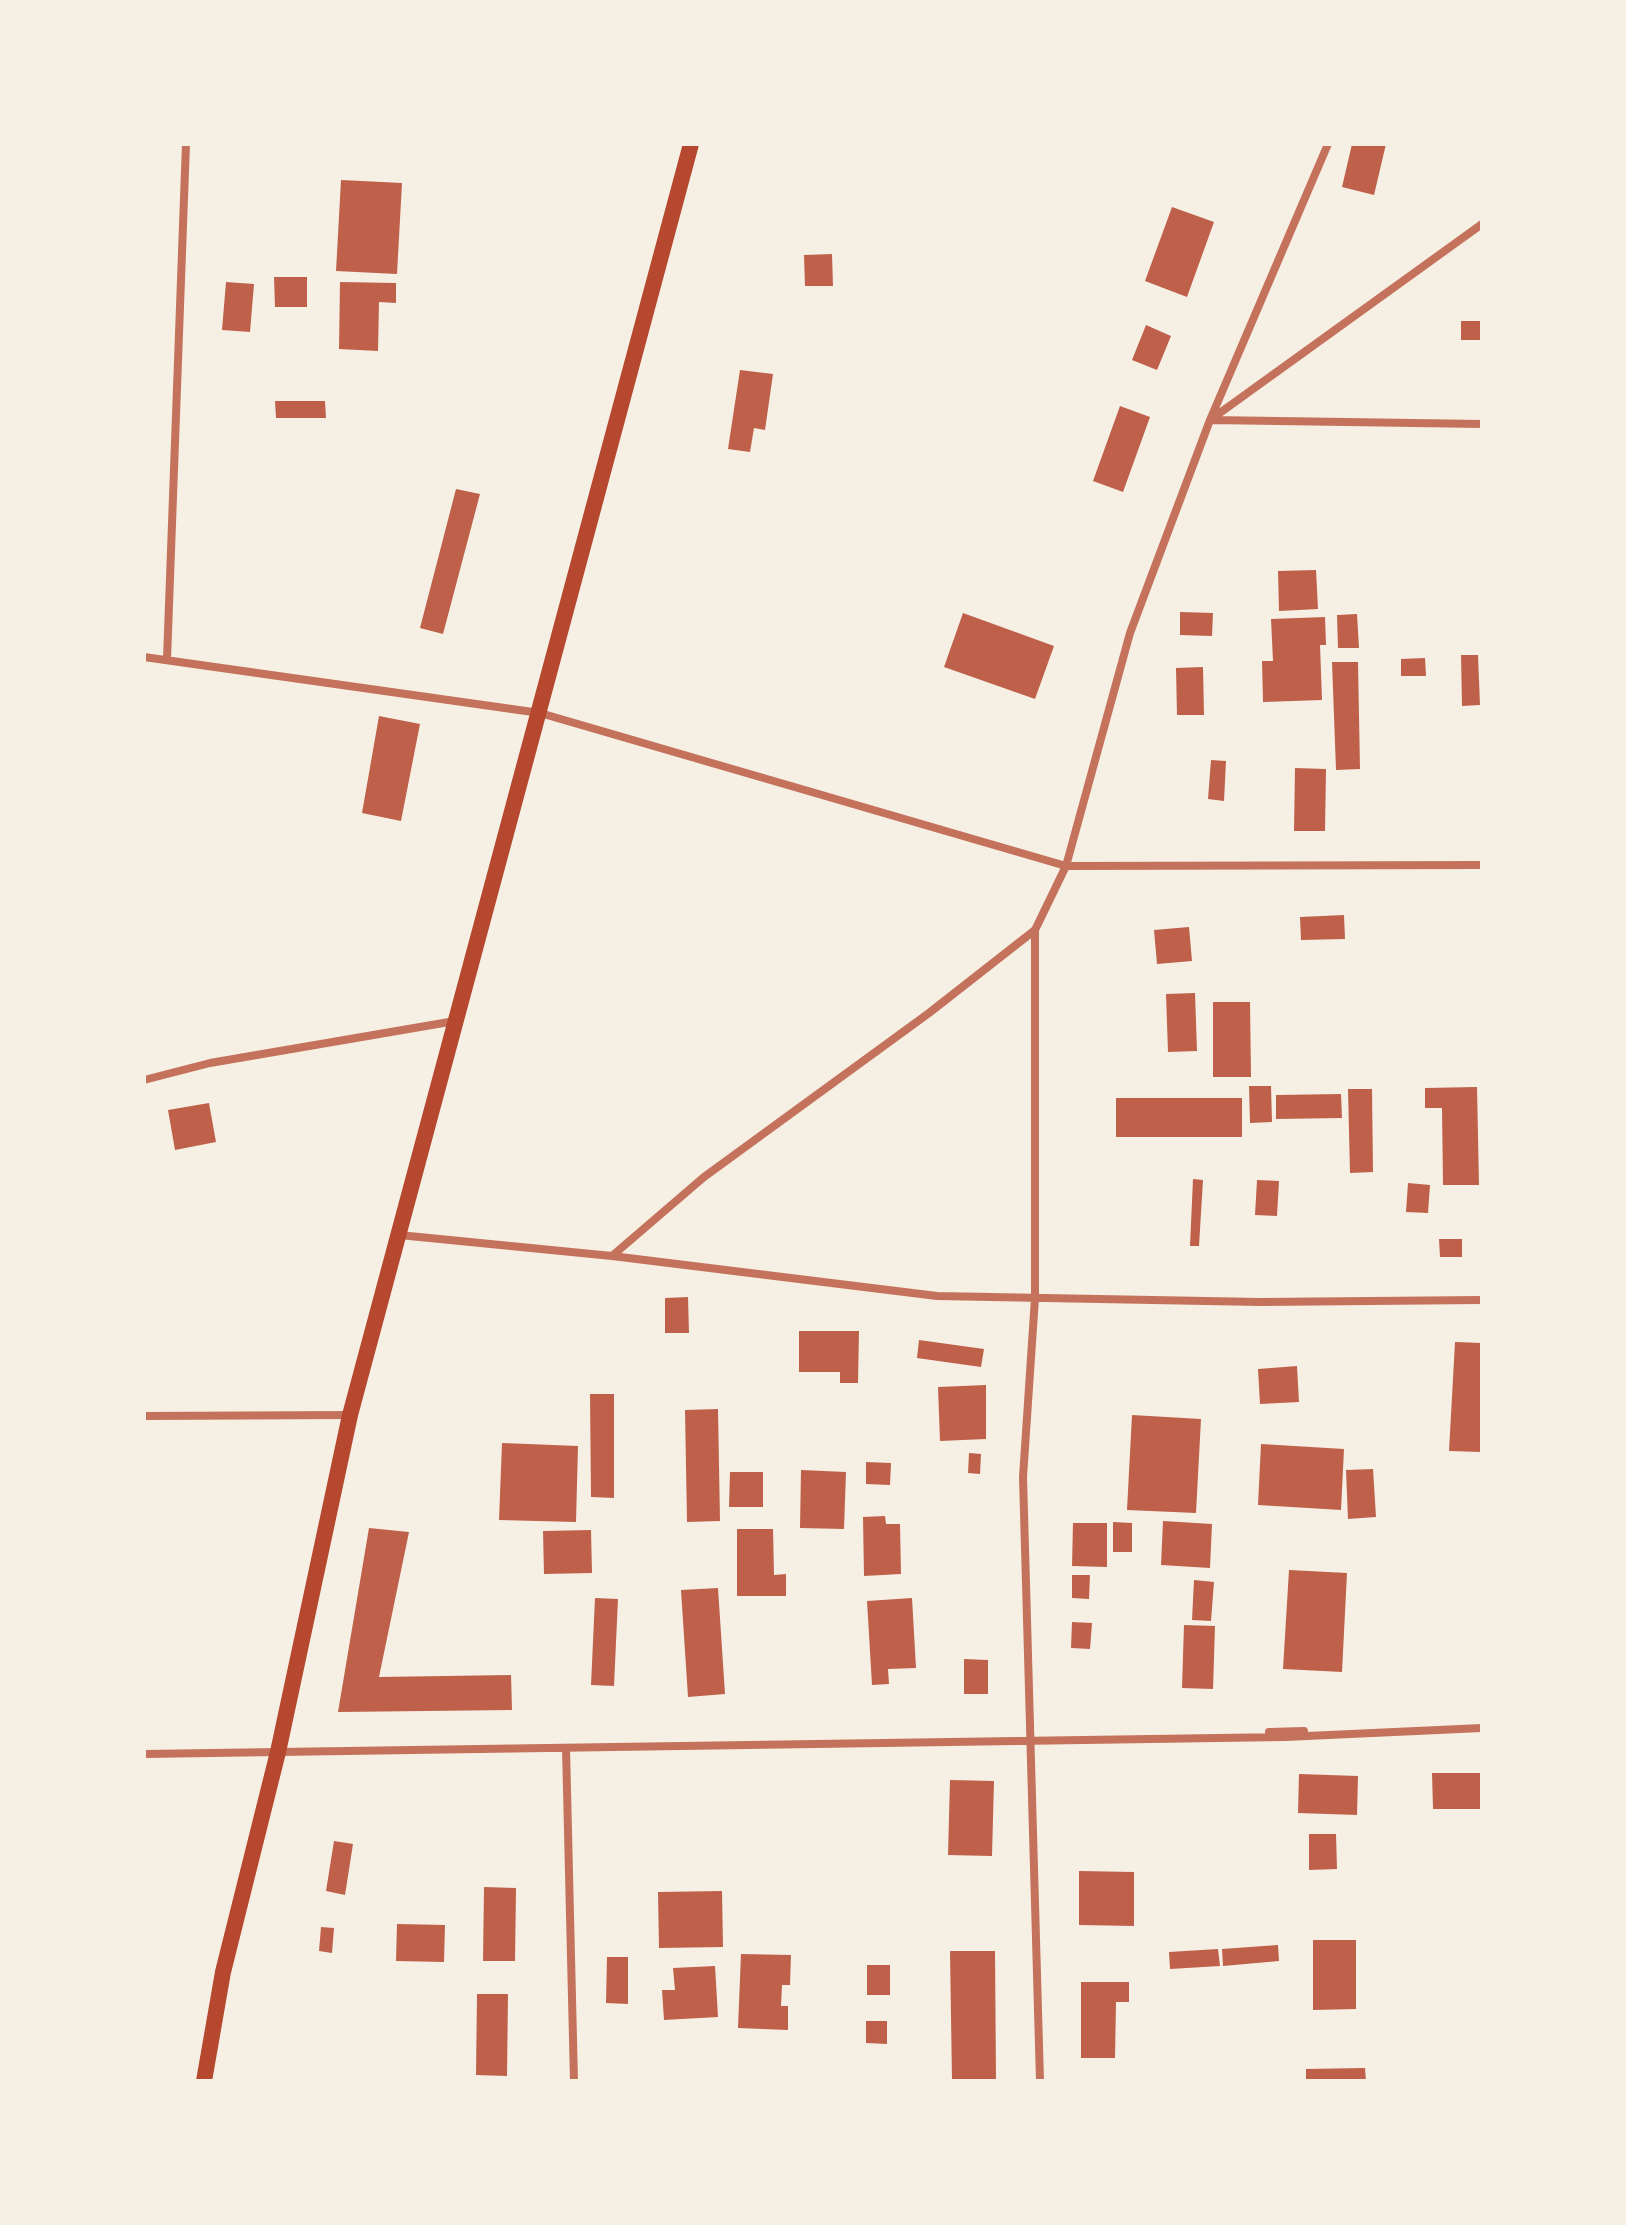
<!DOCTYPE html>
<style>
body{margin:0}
#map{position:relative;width:1626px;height:2225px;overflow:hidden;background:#f6efe4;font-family:"Libre Baskerville",serif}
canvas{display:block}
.frame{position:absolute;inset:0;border:146px solid #f6efe4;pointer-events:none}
</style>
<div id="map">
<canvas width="1626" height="2225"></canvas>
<div class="frame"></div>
</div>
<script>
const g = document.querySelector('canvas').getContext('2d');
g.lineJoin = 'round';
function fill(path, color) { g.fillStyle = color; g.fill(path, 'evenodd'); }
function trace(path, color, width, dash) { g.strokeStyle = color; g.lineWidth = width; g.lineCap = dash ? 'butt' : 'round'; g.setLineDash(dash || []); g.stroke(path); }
const building = new Path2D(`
 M1352 144H1386L1374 195 1342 187Z
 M341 180 402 183 397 274 336 271Z
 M1172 207 1214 222 1187 297 1145 281Z
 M832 254 833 286H805L804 255Z
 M274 277H307V307H275Z
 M226 282 254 284 250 332 222 330Z
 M340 282 396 283V303L379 302 378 351 339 349Z
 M1461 321H1481L1480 340H1461Z
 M1146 325 1171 336 1157 370 1132 360Z
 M740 370 773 374 765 430 754 428 750 452 728 449Z
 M275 401H325L326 418H276Z
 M1120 406 1150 417 1123 492 1093 481Z
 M456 489 480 494 443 634 420 628Z
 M1316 570 1318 609 1279 611 1278 571Z
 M1180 612 1213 613 1212 636 1180 635Z
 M963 613 1054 646 1035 699 944 667Z
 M1357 614 1359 648H1338L1337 615Z
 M1325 617 1326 645H1320L1322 700 1263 702 1262 661H1273L1271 619Z
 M1461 655H1478L1480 705 1462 706Z
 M1425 658 1426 676H1401V659Z
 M1332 662H1358L1360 769 1336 770Z
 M1203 667 1204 715H1177L1176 668Z
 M379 716 420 724 401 821 362 813Z
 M1211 760 1226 761 1224 801 1208 799Z
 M1295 768 1326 769 1325 831H1294Z
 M1344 915 1345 939 1301 940 1300 917Z
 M1189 927 1192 961 1157 964 1154 930Z
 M1195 993 1197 1051 1168 1052 1166 994Z
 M1213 1002H1250L1251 1077H1213Z
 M1249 1086H1271L1272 1122 1250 1123Z
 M1477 1087 1479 1185H1443L1442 1108H1425V1088Z
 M1348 1089H1372L1373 1172 1350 1173Z
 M1341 1094 1342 1118 1276 1119V1095Z
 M1116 1098H1242V1137H1116Z
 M209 1103 216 1142 175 1150 168 1110Z
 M1193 1179 1203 1180 1199 1246H1190Z
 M1257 1180 1279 1181 1277 1216 1255 1215Z
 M1408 1183 1430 1185 1428 1213 1406 1212Z
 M1439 1239H1462V1257H1440Z
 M688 1297 689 1333H665V1298Z
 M799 1331H859L858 1383H840V1372H799Z
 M919 1340 984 1349 981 1367 917 1358Z
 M1455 1342 1482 1343V1452L1449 1451Z
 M1297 1366 1299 1402 1260 1404 1258 1369Z
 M986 1385V1439L940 1441 938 1387Z
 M590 1394H614V1498L591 1497Z
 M718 1409 720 1521 687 1522 685 1410Z
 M1132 1415 1201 1419 1196 1513 1127 1510Z
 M502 1443 578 1446 576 1522 499 1520Z
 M1261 1444 1344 1449 1341 1510 1258 1505Z
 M969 1453 981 1454 980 1474 968 1473Z
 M866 1462 891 1463 890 1485 866 1484Z
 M1373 1469 1376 1517 1348 1519 1346 1470Z
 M801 1470 846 1472 844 1529 800 1528Z
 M730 1472H763V1507H729Z
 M885 1516 886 1524H900L901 1574 864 1576 863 1517Z
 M1163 1521 1212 1524 1210 1568 1161 1565Z
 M1113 1522 1132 1523V1552H1113Z
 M1073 1523H1107V1567L1072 1566Z
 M369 1528 409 1532 379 1677 511 1675 512 1710 338 1712Z
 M737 1529H773L774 1575 786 1574V1596H737Z
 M591 1530 592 1573 544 1574 543 1531Z
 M1289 1570 1347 1573 1342 1672 1283 1669Z
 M1072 1575H1090L1089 1599 1072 1598Z
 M1194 1580 1214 1582 1211 1621 1192 1620Z
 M718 1588 725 1694 688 1697 681 1590Z
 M595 1598 618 1599 614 1686 591 1685Z
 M912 1598 916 1668 888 1669 889 1684 872 1685 867 1601Z
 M1072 1622 1092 1623 1090 1649 1071 1648Z
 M1184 1625 1215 1626 1213 1689 1182 1688Z
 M964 1659 988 1660V1694H964Z
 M1432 1773H1482V1809H1433Z
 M1299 1774 1358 1776 1357 1815 1298 1813Z
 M950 1780 994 1781 992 1856 948 1855Z
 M1309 1834H1336L1337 1869 1309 1870Z
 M334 1841 353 1844 345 1895 326 1891Z
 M1079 1871 1134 1872V1926L1079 1925Z
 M484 1887 516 1888 515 1961H483Z
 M722 1891 723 1947 659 1948 658 1892Z
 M397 1924 445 1925 444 1962 396 1961Z
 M321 1927 334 1928 332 1953 319 1951Z
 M1313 1940H1356V2009L1313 2010Z
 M1278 1945 1279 1961 1223 1966 1222 1949Z
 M1218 1949 1220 1966 1170 1969 1169 1952Z
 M950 1951H995L996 2081H952Z
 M741 1954 791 1955 790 1985H782L781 2006H788V2030L738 2028Z
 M607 1957H628V2004L606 2003Z
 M867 1965H890V1995H867Z
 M715 1966 718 2017 664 2020 662 1990H675L673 1968Z
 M1081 1982H1129V2002H1116L1115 2058H1081Z
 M477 1994H508L507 2076 476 2075Z
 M866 2021H887V2044L866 2043Z
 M1365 2068 1366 2081H1306V2069Z`);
const minor = new Path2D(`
 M1328 144 1210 420 1482 424
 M144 657 540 713 1066 866 1482 865
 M167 659 186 144
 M1035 930V1298L1023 1477 1040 2081
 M144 1080 210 1063 455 1021
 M399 1235 612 1256 937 1296 1260 1302 1482 1300
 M612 1256 704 1177 929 1013 1035 930 1066 866 1130 633 1210 420 1482 224
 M144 1416 349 1415
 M1269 1732 1304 1731
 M566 1748 574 2081
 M144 1754 1285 1737 1482 1728`);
const secondary = new Path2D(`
 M204 2081 223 1972 278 1752 350 1415 691 144`);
fill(building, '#bf614a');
trace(minor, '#c5725c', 8);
trace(secondary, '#b5482f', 16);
</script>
